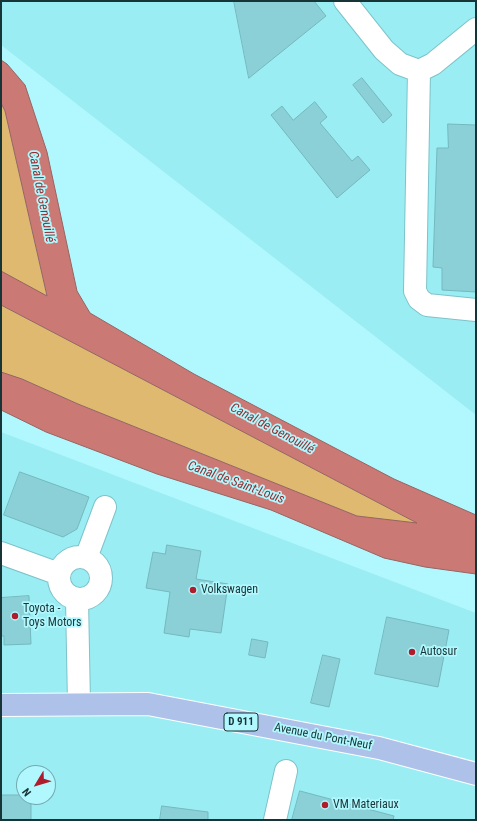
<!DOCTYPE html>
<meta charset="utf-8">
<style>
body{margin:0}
#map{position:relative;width:477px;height:821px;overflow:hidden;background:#b1f8fe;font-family:"Roboto Condensed",sans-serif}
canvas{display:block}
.frame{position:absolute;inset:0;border:2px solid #173436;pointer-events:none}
.north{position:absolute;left:16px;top:765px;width:40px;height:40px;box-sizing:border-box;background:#b1f8fe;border:1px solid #73aaae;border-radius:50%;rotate:232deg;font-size:11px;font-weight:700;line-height:16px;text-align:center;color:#173436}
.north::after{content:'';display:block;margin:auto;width:14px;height:18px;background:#af1c2b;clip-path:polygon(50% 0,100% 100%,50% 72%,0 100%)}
</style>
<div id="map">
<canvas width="477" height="821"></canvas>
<div class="frame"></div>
<div class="north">N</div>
</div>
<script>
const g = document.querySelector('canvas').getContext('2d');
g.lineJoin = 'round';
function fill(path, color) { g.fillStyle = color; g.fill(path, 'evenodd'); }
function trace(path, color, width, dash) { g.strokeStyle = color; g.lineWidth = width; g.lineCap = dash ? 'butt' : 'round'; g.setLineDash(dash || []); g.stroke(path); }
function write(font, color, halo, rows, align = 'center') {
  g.font = font + ' "Roboto Condensed",sans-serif'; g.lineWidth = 3.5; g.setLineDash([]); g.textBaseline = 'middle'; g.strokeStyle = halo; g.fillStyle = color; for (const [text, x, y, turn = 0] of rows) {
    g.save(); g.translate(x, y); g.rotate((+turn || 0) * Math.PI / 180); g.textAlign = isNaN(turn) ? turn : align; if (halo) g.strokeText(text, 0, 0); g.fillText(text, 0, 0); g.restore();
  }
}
const built = new Path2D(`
 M1 1H476V415L1 45Z
 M1 432 476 613V820H1ZM24 773H48V797H24Z`);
const green = new Path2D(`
 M1 103 5 111 47 297 1 271Z
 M1 305 419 524 357 516 78 404 22 379 1 372Z`);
const water = new Path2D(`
 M1 60 7 64 25 85 47 152 77 291 90 313 194 374 394 479 476 515V574L425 567 384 558 271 510 157 474 46 432 1 410V372L22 379 78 404 357 516 417 523 1 305V271L47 296 5 111 1 103Z`);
const building = new Path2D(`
 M234 1H314L326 16 249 78Z
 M362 78 392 115 383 123 353 85Z
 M315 102 327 117 320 123 352 161 358 156 370 170 337 198 271 115 282 106 293 120Z
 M448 124 476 125V292L442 290V268L433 267 437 148H448Z
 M20 472 89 497 77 529 63 537 4 515Z
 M167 545 201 551 196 579 228 584 221 633 190 629 189 637 164 633 170 592 146 588 153 552 165 554Z
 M29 596 31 644 4 645V636H1V598Z
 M387 617 449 630 438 687 375 674Z
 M252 639 268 642 265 658 249 655Z
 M323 655 340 659 329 707 311 703Z
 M300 791 394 816 393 820H292Z
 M1 795H24V797H31V820H1Z
 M162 806 208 812V820H160Z`);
const minor = new Path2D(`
 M345 1 384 50 400 64 419 71 433 64 476 29
 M419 71 415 291 419 299 427 305 476 310
 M1 553 59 574
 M59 578a21 21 0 1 1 42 0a21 21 0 1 1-42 0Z
 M86 558 105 507
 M77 599 79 704
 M275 820 286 771`);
const major = new Path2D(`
 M1 705 148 704 379 748 476 774`);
const markers = [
 [193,590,4,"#af1c2b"],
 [15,616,4,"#af1c2b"],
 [412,652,4,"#af1c2b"],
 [325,805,4,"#af1c2b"]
];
const shields = [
 [241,722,34]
];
const shieldNames = [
 ["D 911",241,722]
];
const poiNames = [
 ["Volkswagen",201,590],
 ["Toyota -",23,609],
 ["Toys Motors",23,623],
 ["Autosur",420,652],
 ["VM Materiaux",333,805]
];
const streetNames = [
 ["Avenue du Pont-Neuf",323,737,11]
];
const waterNames = [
 ["Canal de Genouillé",41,197,79],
 ["Canal de Genouillé",272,429,28],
 ["Canal de Saint-Louis",236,483,20]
];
fill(built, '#9bedf4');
fill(green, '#dfb970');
fill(water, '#cb7975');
trace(water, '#956462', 1);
fill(building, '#8ad0d6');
trace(building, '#74b9c0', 1);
trace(minor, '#7dc3c9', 24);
trace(major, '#fff', 24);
trace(minor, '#fff', 22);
trace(major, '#adc1e9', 22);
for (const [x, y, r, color] of markers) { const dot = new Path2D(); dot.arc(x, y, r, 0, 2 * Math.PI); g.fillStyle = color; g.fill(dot); trace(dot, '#b1f8fe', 1.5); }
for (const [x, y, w] of shields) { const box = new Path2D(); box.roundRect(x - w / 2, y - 9, w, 18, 3); g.fillStyle = '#b1f8fe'; g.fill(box); trace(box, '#173436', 1); }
write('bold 11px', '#173436', null, shieldNames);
write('12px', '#173436', '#b1f8fe', poiNames, 'left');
write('12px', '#173436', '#b1f8fe', streetNames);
write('italic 13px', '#922e31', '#b1f8fe', waterNames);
</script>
